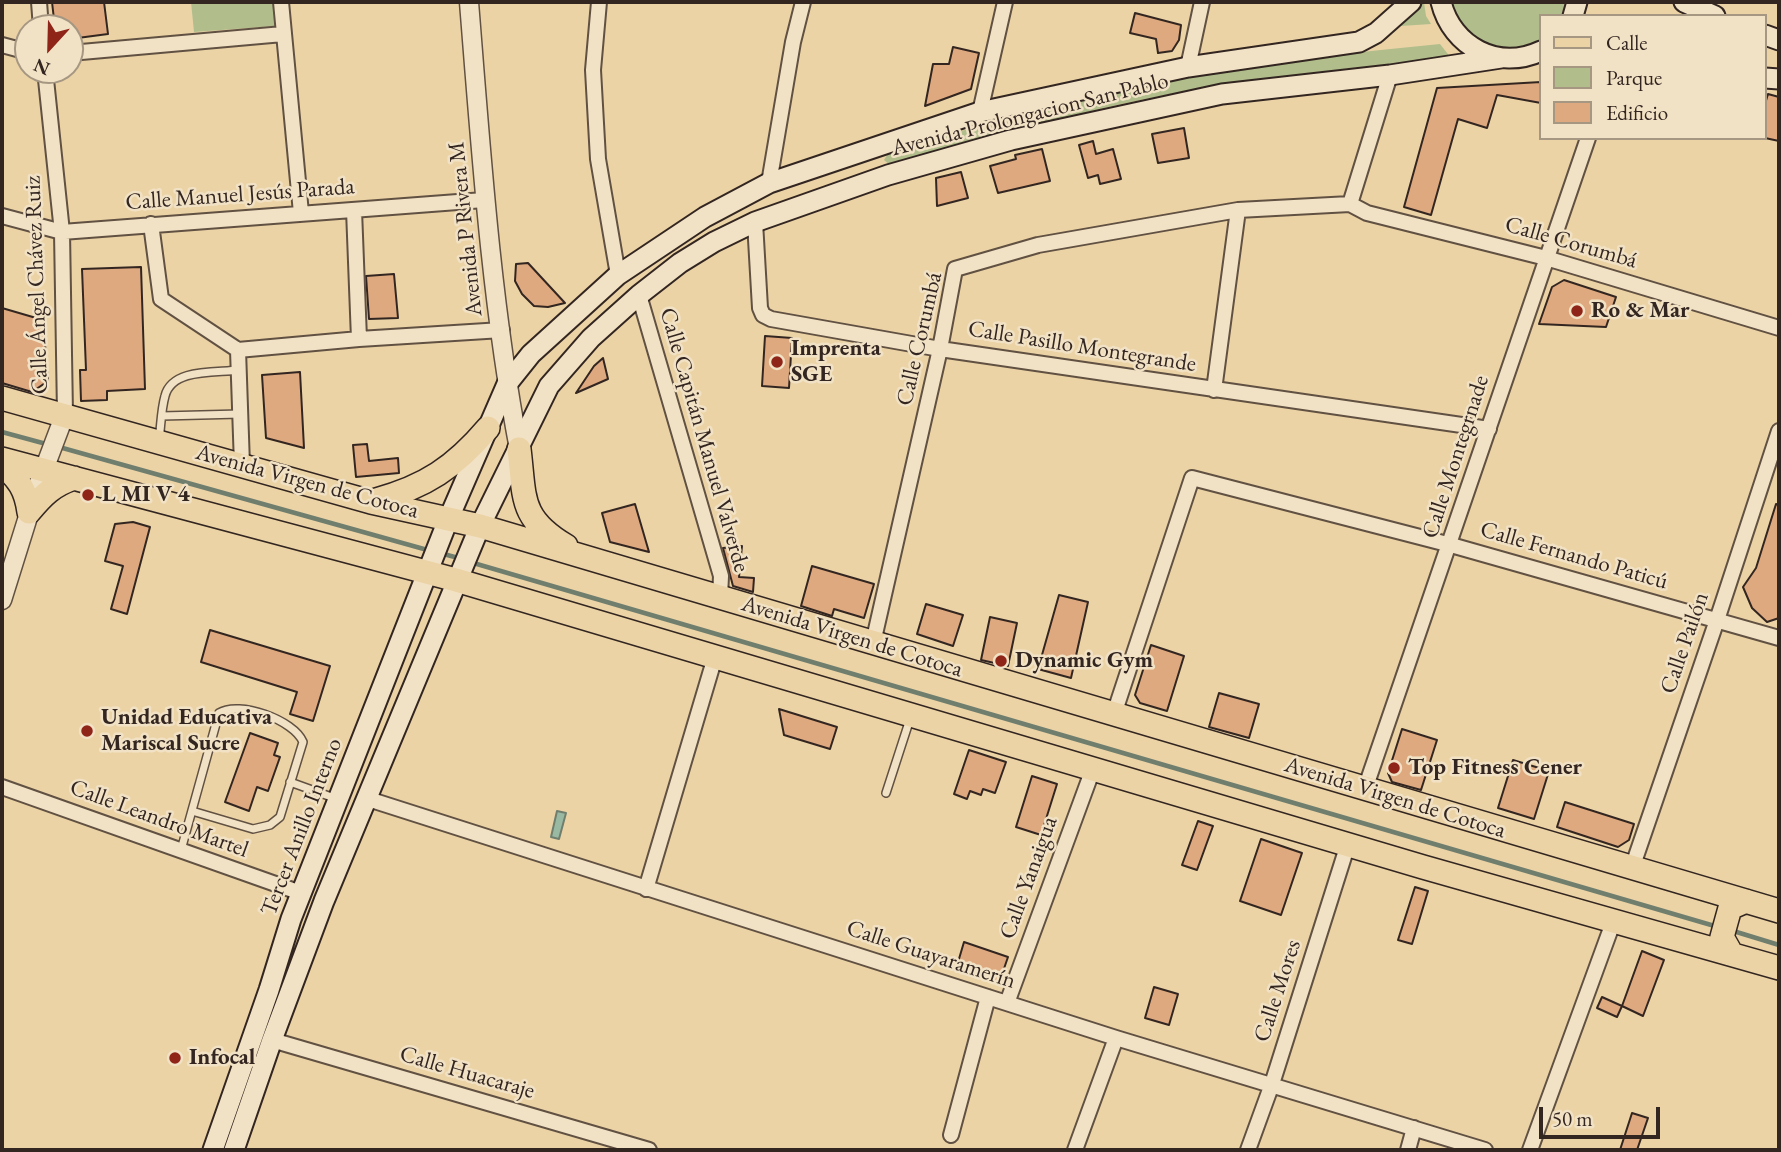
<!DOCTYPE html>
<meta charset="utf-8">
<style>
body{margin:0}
#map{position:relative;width:1781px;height:1152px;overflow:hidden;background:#ebd3a6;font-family:"EB Garamond",serif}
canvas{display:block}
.frame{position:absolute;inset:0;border:4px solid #332621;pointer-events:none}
.legend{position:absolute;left:1539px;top:14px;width:228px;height:126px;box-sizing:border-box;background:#f2e2c5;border:2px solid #a69783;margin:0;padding:9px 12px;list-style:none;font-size:21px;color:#332621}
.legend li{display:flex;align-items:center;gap:14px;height:35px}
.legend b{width:35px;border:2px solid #a69783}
.north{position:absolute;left:14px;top:14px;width:70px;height:70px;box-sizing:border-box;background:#f2e2c5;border:2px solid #a69783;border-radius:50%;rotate:202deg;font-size:19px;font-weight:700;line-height:28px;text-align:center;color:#332621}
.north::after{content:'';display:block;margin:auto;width:24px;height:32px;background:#8f2418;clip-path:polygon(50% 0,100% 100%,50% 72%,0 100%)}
.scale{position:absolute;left:1539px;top:1107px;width:121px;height:32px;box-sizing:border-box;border:4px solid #332621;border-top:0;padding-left:9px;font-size:21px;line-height:24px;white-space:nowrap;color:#332621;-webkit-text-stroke:5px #f2e2c5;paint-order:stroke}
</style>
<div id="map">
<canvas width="1781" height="1152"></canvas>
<div class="frame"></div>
<ul class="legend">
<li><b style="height:9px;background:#ebd3a6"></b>Calle</li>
<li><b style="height:19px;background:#b1be8c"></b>Parque</li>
<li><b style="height:19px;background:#dea97f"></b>Edificio</li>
</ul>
<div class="north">N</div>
<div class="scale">50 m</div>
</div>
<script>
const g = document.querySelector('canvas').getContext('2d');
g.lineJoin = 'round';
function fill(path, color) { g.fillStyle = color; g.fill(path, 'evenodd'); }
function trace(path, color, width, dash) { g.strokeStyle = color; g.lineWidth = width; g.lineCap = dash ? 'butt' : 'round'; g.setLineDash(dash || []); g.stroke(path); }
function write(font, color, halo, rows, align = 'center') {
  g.font = font + ' "EB Garamond",serif'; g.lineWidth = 5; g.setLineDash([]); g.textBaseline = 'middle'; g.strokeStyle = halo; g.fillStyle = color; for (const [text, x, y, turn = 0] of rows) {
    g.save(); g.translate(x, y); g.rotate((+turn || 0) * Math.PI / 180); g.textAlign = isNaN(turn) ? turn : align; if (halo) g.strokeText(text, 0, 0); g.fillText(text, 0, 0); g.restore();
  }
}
const green = new Path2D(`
 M191 2H274L276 26 194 32Z
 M1424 2 1426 16 1431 24 1401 26Z
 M1452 2H1566L1561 16H1541V40C1501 59 1464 46 1452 2Z
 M1440 44 1451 58C1362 67 1273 75 1186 91 1086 109 988 137 891 166L884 160 889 152C992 122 1096 91 1203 73 1281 60 1361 52 1440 44Z`);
const water = new Path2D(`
 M557 811 566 813 559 839 551 837Z`);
const stream = new Path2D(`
 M2 432 50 445
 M59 447 431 551
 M440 553 462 559
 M470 562 1718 927
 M1730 930 1779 945`);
const building = new Path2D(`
 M52 2H104L108 34 70 39V28H55Z
 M1135 13 1181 25 1179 40 1172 51 1158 53 1156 39 1130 33Z
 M953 47 979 53 971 89 925 106 933 64H949Z
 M1541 82V103L1497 95 1487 128 1458 119 1431 215 1404 207 1437 88Z
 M1768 94 1779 97V141L1765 138V104Z
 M1184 128 1189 158 1158 163 1152 134Z
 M1093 141 1096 154 1113 149 1121 179 1100 184 1098 175 1088 178 1079 145Z
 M1042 149 1050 181 998 193 990 166 1016 159 1015 155Z
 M961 172 968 198 937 206 936 178Z
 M528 263 565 303 548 307 534 306 522 294 515 281 516 264Z
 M141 267 145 389 107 391V400L81 401 80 370H86L82 269Z
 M394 274 398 318 369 319 366 276Z
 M1564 280 1616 297 1606 327 1539 324 1552 287Z
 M2 308 43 320 48 381 32 392 2 383Z
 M765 336 792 338 789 388 762 386Z
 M603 358 608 379 576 393 594 366Z
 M300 372 304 448 266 438 262 375Z
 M367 444 369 461 398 458 399 473 356 477 353 445Z
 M635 504 649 552 610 542 602 513Z
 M1776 504 1779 505V618L1767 622 1752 608 1743 587 1756 568Z
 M133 522 150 527 127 614 111 609 123 566 105 561 115 524Z
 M742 546 739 577 754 578 753 592 733 586 723 548Z
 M812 566 874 584 864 618 834 609 832 616 801 606Z
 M1059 595 1088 602 1071 678 1038 669Z
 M926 604 963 615 953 646 917 634Z
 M990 617 1017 623 1008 666 981 660Z
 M210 630 330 666 313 721 290 714 297 692 201 662Z
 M1151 645 1184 656 1167 711 1140 703 1135 695Z
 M1219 693 1259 704 1249 738 1209 727Z
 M779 709 837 727 830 749 784 735Z
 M1402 729 1437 740 1421 790 1392 782 1388 773Z
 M250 733 278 743 274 755 280 757 268 791 257 787 249 811 225 802Z
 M969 750 1006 762 995 793 983 789 981 795 970 791 967 799 954 794Z
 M1513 760 1549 771 1534 819 1498 808Z
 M1032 776 1057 784 1041 835 1016 827Z
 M1565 802 1634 824 1629 840 1618 847 1557 827Z
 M1198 821 1213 826 1197 870 1182 865Z
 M1261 839 1302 853 1281 915 1240 901Z
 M1415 887 1428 891 1412 944 1398 940Z
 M964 942 1008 957 999 983 956 969Z
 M1642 951 1664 960 1643 1016 1622 1006Z
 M1154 987 1178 994 1169 1025 1145 1018Z
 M1602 997 1622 1006 1617 1017 1597 1008Z
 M1632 1113 1648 1118 1637 1150H1620Z`);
const service = new Path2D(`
 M162 416 240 414
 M159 440C161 426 161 410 165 396 172 368 216 373 238 370
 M290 782 337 799
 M886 793 910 719
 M181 850 219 713C239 700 294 720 303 742L280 817 270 825 253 829 192 811`);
const minor = new Path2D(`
 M39 2 41 28
 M281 2 301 213
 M599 2 593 70 598 159 618 275
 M2 45 28 52
 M70 53 283 34
 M1188 67 1202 2
 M45 70 62 232 65 414
 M980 112 1005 2
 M769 183 793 42 803 2
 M1350 204 1390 75
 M354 210 359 339
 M2 216 62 232 484 200
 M755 222 760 308 763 315 771 319 940 349 1489 429
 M151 224 161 299 238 350 359 339 502 330
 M639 295 721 576 720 597
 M238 350 242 465
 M1214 390 1238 210
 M873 643 940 349 955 269 1038 245 1238 210 1350 204 1367 213 1546 258 1779 328
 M1114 714 1192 478 1451 545 1779 638
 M2 787 301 893
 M1365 789 1588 138
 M365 798 1116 1038 1485 1150
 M1632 868 1717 620 1779 431
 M646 889 715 657
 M1007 1003 1093 769
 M272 1040 649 1150
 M951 1135 988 997
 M1075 1150 1116 1038
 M1248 1150 1272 1084 1348 844
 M1408 1150 1414 1128
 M1530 1150 1614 920`);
const tertiary = new Path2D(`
 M469 2C481 151 491 302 519 449
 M2 600 37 488 65 414`);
const secondary = new Path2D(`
 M1441 2C1452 47 1498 71 1541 51
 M1684 2 1715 16
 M1573 16 1577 2
 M1765 35 1779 40
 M1765 78 1779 79
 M213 1150 269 990 291 919 448 520 507 384 531 354 618 275 705 217 769 183 980 112 1188 67 1359 42 1376 33 1411 2
 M234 1150 272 1040 324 901 480 526 549 386 591 338 639 295 680 263 714 242 755 222 888 175 1011 140 1222 94 1390 75 1501 58`);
const primary = new Path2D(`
 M2 398 371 502 480 526 1779 911
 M519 449C525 498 519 518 566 546
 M2 459 456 580 1423 867 1779 968
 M2 465C19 479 26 490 29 512
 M376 500C425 487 455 467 488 428
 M29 512C43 495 53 485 74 478
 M1731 953 1722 937 1730 908 1746 901`);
const markers = [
 [1577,311,7,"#8f2418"],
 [777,362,7,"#8f2418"],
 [88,495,7,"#8f2418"],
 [1001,661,7,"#8f2418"],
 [87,731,7,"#8f2418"],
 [1394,768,7,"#8f2418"],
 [175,1058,7,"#8f2418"]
];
const streetNames = [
 ["Avenida Prolongacion San Pablo",1030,115,-14],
 ["Calle Manuel Jesús Parada",240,195,-4],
 ["Avenida P Rivera M",466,229,-96],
 ["Calle Corumbá",1571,243,16],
 ["Calle Ángel Chávez Ruiz",37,285,-92],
 ["Calle Corumbá",920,339,-77],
 ["Calle Pasillo Montegrande",1082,347,9],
 ["Calle Capitán Manuel Valverde",704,440,74],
 ["Calle Montegrnade",1456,457,-72],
 ["Avenida Virgen de Cotoca",307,482,15],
 ["Calle Fernando Paticú",1574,556,16],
 ["Avenida Virgen de Cotoca",852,637,17],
 ["Calle Pailón",1685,643,-71],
 ["Avenida Virgen de Cotoca",1395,798,17],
 ["Calle Leandro Martel",159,819,20],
 ["Tercer Anillo Interno",302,827,-69],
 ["Calle Yanaigua",1029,878,-70],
 ["Calle Guayaramerín",931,955,18],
 ["Calle Mores",1278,991,-72],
 ["Calle Huacaraje",467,1073,16]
];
const poiNames = [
 ["Ro & Mar",1591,311],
 ["Imprenta",791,349],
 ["SGE",791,375],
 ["L MI V 4",102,495],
 ["Dynamic Gym",1015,661],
 ["Unidad Educativa",101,718],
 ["Mariscal Sucre",101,744],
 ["Top Fitness Cener",1408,768],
 ["Infocal",189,1058]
];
fill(green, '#b1be8c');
fill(water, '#99b9a2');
trace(water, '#707e6e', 2);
trace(stream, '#707e6e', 4.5);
fill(building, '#dea97f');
trace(building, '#332621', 2);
trace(service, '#615142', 10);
trace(minor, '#615142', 18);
trace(tertiary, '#615142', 21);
trace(secondary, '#332621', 23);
trace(primary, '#332621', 26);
trace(service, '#f2e2c5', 7);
trace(minor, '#f2e2c5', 14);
trace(tertiary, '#f2e2c5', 18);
trace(secondary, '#f2e2c5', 19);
trace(primary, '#ebd3a6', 23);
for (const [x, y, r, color] of markers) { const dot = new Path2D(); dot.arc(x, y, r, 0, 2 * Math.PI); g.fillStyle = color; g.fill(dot); trace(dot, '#f2e2c5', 2.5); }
write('23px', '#332621', '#f2e2c5', streetNames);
write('bold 23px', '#332621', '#f2e2c5', poiNames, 'left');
</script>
